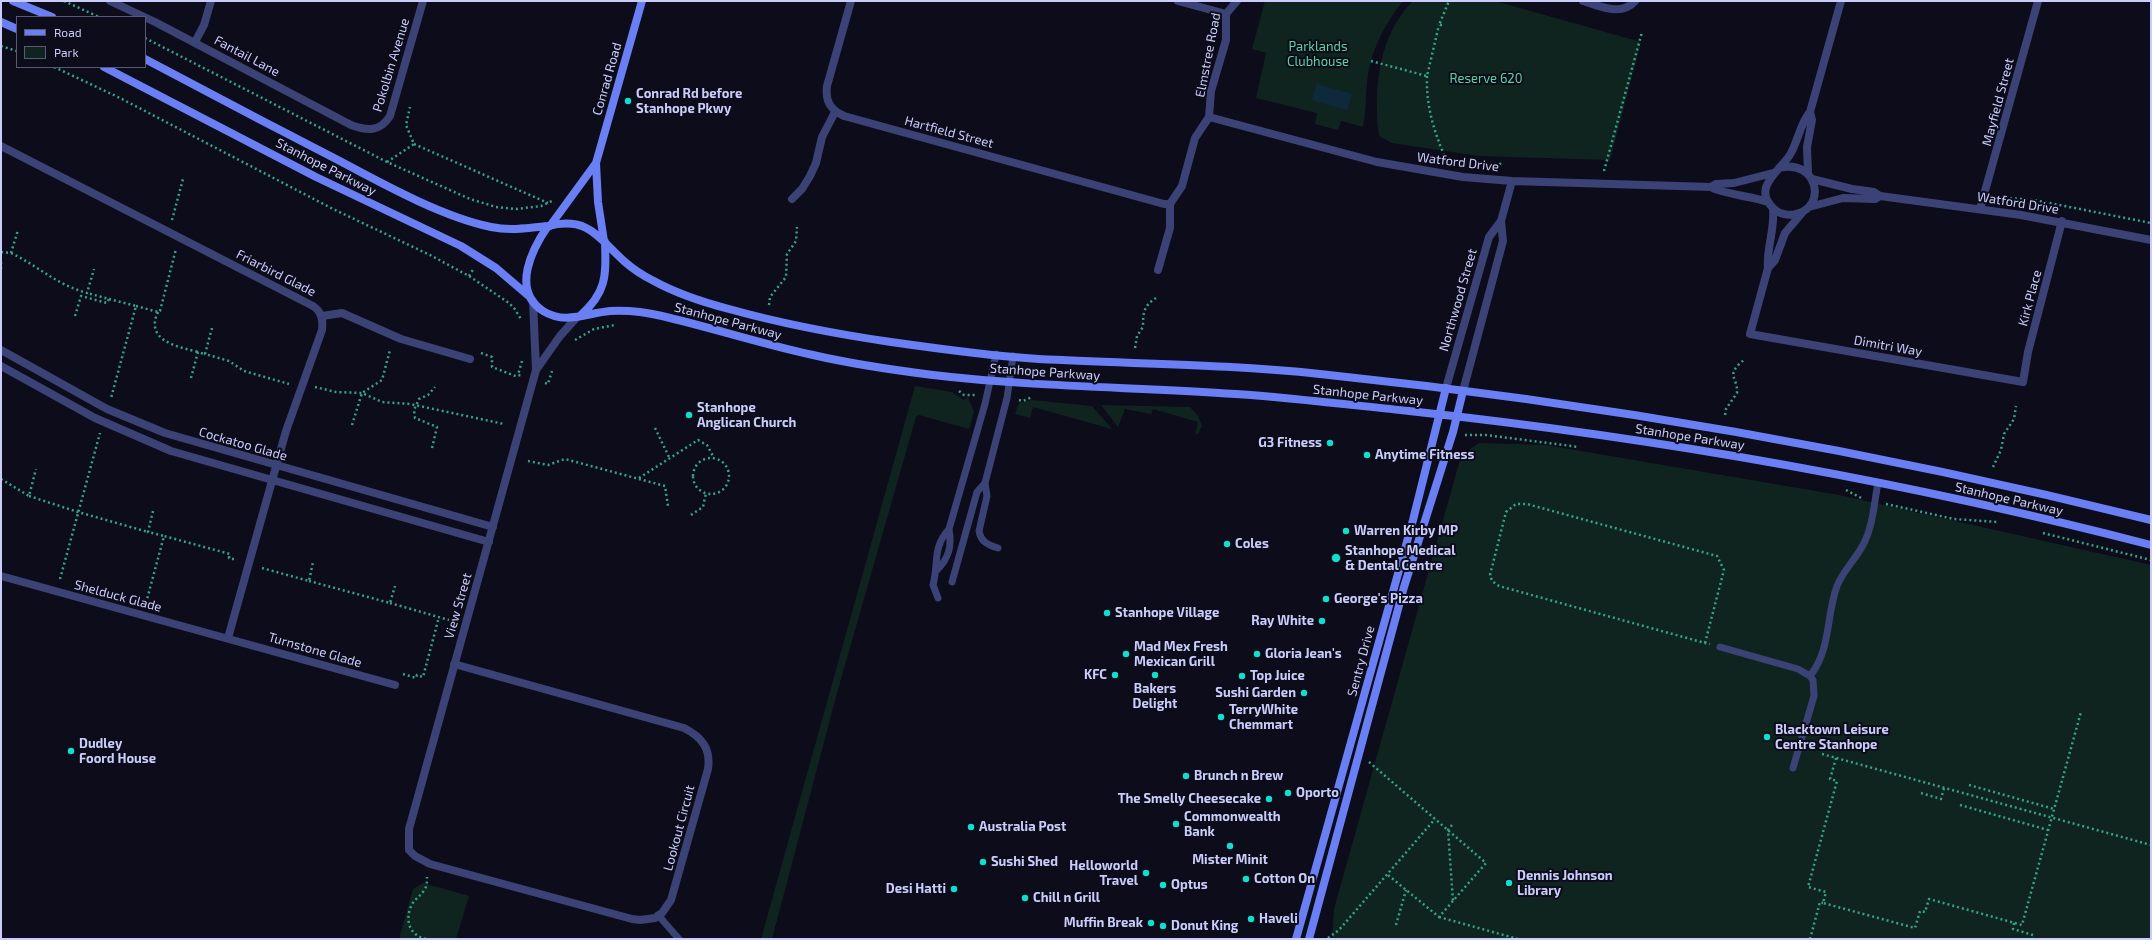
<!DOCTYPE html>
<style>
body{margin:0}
#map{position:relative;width:2152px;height:940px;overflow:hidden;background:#0c0c1a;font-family:"Exo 2",sans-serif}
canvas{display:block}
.frame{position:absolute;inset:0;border:2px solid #cacdfb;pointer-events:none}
.legend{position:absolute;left:16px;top:16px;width:130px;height:52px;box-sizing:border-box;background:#0c0c1a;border:1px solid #585974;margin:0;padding:5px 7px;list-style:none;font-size:12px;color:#cacdfb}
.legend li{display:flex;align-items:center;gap:8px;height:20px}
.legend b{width:20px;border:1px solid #585974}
</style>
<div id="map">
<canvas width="2152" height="940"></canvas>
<div class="frame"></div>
<ul class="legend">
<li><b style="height:5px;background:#697ff3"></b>Road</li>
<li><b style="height:11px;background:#10241f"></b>Park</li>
</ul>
</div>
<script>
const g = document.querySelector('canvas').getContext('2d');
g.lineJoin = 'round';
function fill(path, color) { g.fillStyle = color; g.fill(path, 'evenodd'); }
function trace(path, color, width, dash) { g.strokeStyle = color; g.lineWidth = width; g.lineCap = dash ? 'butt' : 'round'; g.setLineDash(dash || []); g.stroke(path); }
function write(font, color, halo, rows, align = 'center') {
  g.font = font + ' "Exo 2",sans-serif'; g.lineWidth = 4; g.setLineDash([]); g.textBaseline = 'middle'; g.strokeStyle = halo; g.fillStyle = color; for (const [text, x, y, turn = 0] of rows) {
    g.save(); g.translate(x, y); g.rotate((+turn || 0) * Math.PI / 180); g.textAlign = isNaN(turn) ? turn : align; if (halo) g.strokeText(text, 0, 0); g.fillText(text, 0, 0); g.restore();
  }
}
const green = new Path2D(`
 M1265 1H1403C1386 22 1372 48 1368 75 1365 93 1367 108 1363 127L1341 121 1338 130 1315 124 1317 113 1256 98 1266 53 1252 49Z
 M1413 1H1495L1641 42 1610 160 1479 156 1392 143 1379 136C1373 91 1378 35 1413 1Z
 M915 386 952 392 964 400 968 397 974 412 969 429 919 415 916 417 837 693 772 939H761Z
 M1032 400 1092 406 1112 429 1033 407 1030 418 1015 414 1019 403Z
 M1101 405 1190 407 1198 416 1202 426 1198 434H1195L1198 422 1153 409 1151 414 1125 409 1118 427Z
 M1479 443 1546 445 1839 495 2151 565V939H1332L1334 909 1461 456Z
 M423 883 469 896 456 939H399L413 889Z`);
const water = new Path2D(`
 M1317 84 1352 94 1347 110 1312 100Z`);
const path = new Path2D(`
 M64 1 99 17
 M1442 25H1439L1449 1
 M145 38 387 162 470 199 496 207 516 209 541 206 552 201
 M1 46 17 51
 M1371 61 1427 76 1439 25
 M54 67 120 98 333 209 430 255 469 276 509 303 514 308 521 319
 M1427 76C1426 105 1433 128 1444 155
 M414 144 548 203
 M387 162 414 144 406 125 410 107
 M1496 168 1503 161
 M1604 171 1642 32
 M1995 197 2034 200 2151 223
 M172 220 183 179
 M1 252 11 253 18 230
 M11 253C40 267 55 284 87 293L94 269
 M1 262V269
 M469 276 474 268
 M109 299 136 306 111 398
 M769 305 770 297 786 277 787 254 796 241 797 227
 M136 306 158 312 160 311 176 249
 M158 312C144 341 179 347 198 352
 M75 316 81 296 107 303 109 299 87 293
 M212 328 205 354 229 361 244 371 289 384
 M575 340 594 329 615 325
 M1135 348 1137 336 1143 327C1143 314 1143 306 1156 298
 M481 353 492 357V367L518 377
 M522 361 518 375 523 376
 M191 378 198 352 204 354
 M545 383 548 384 552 371
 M315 387 336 392 362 393 382 402 410 404 504 424
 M959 391 964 395H976
 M1019 400 1023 401 1032 397
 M1725 415 1726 409 1737 393C1738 376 1724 376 1745 359
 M352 425 362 393 382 380 390 350
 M655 428 669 457
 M1465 435H1486L1579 447
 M432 448 437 427 415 418 414 410 419 399 428 395 435 387
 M693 476a18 18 0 1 1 36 0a18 18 0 1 1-36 0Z
 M528 461 548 465 565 459 665 486 668 506
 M1993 467 2001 450 2004 434 2014 419 2016 406
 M639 478 698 440 707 445 714 458
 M1 479 29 496 36 469
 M1846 490 1863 499
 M29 496 78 512 148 532
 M1886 504 1954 519 1997 522
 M153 511 148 532 164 536
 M691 515 703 507 706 493
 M2043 533 2151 560
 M262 568 309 581 313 562
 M60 579 100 433
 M309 581 390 603 395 586
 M146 603 164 536 230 554 229 558 237 560
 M390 603 449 620
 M1705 643 1724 570 1717 556 1527 504H1516L1506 512 1490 575 1492 581 1499 586 1705 643 1710 644
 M403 674 416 678 417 675 423 677 439 617
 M1822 754 2151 845
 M1836 758 1830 779 1837 781 1808 887 1826 892 1823 903 1915 928 1920 911 1925 912 1929 899 2022 925 2081 712
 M1369 762 1486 863 1439 917 1388 875
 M1969 785 2054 809
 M1921 793 1941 799 1944 788
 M1960 805 2048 830
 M1452 825 1448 830 1453 901
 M1439 917 1518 939
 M2014 923 2013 929 2033 935
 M1396 925 1406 890
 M1328 938 1339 930 1435 819
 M426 939C407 935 404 916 414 901 418 897 422 894 425 889 427 885 427 881 427 877
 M1810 939 1820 902 1823 903`);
const lane = new Path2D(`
 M998 548C988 545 981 542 979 531L987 496 985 483 1007 398 1013 356
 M937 570C949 558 952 546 949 529L985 404 996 354
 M952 582 977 492 985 483
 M938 598 933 585C939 562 932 548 949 529
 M1720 647 1798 669 1810 676 1813 680 1814 696 1793 768
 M1810 676C1831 650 1826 616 1837 586 1843 571 1855 560 1863 545 1873 527 1874 503 1878 483
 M658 915 679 939`);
const street = new Path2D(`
 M110 1 155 22 351 125C367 131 380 132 390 116L423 1
 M851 1 827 86C825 102 831 110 844 116L1164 204H1170
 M1178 1 1226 14
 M1583 1C1600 6 1621 17 1635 1
 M195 42 204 25 211 1
 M1209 117 1377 162 1463 177 1512 181 1711 187 1716 184 1734 183 1773 173
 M1 146 313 306C322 312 323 320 322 330L286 431 228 638
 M1779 168C1817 158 1828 207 1796 214 1789 216 1779 214 1774 209 1750 187 1782 170 1791 153 1798 140 1801 122 1810 112
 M1808 173 1807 147 1812 120 1810 112 1841 1
 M1812 179 1852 189 1874 192 1880 196 2021 215 2151 240
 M1711 187C1718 193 1755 197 1768 202
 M792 199 802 189 810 176 816 163 822 137 835 112
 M1809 207 1843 198 1875 199 1880 196
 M1773 209C1775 230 1766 249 1768 268L1750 334 2023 382 2028 352 2062 221
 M1980 209 2038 1
 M1768 268 1775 260 1785 233 1802 213
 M1158 270 1170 228V204L1182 186 1195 138 1209 117 1211 91 1226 40V14L1237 1
 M322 316 342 313 401 339 470 359
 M1 350 107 409 165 433 493 527
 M1 366 95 418 171 451 489 542
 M536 370 560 336 577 317
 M1446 388 1489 237 1501 221 1512 181
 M1463 391 1503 241 1501 221
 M1 576 395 685
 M454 664 684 728C702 737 711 749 708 769L671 900 662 913 655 918 640 920 632 919 430 864 415 856 409 850V829L536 370 533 301`);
const secondary = new Path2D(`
 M13 1 52 17
 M1 22 17 29
 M145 59C209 93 272 126 336 159 381 183 442 217 491 227 510 231 529 228 548 226
 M104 67 316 177 461 246 496 268 530 297
 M550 226 596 163
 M604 241 598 202 596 163 642 1
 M580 316C607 292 606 276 605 242
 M2151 520C1878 452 1600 403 1320 374 1227 364 1133 364 1039 359 990 356 940 349 891 342 836 334 783 324 729 309 702 302 677 294 652 280 642 275 633 269 625 262 598 238 589 216 548 226 532 249 511 290 543 311 565 325 587 313 610 311 628 310 645 312 662 316 713 328 762 344 813 355 852 364 893 370 933 375 1034 387 1135 387 1236 394 1294 398 1351 405 1409 411 1659 438 1908 482 2151 545
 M1296 939 1413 520 1446 388
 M1309 939 1404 587 1453 432 1463 391`);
const markers = [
 [628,101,4,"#12decd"],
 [689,415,4,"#12decd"],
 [1330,443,4,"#12decd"],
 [1367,455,4,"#12decd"],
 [1346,531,4,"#12decd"],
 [1227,544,4,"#12decd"],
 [1336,558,5,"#12decd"],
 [1326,599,4,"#12decd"],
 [1107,613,4,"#12decd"],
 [1322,621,4,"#12decd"],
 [1126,654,4,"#12decd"],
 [1257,654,4,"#12decd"],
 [1115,675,4,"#12decd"],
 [1155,675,4,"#12decd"],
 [1242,676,4,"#12decd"],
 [1304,693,4,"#12decd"],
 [1221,717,4,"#12decd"],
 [1767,737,4,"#12decd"],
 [71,751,4,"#12decd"],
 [1186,776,4,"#12decd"],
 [1288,793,4,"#12decd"],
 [1269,799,4,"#12decd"],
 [1176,824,4,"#12decd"],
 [971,827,4,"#12decd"],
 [1230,846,4,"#12decd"],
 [983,862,4,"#12decd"],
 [1146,873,4,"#12decd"],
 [1246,879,4,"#12decd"],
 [1509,883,4,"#12decd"],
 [1163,885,4,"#12decd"],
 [954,889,4,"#12decd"],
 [1025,898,4,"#12decd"],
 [1251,919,4,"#12decd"],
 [1151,923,4,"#12decd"],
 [1163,926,4,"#12decd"]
];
const parkNames = [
 ["Parklands",1318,47],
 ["Clubhouse",1318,62],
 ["Reserve 620",1486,79]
];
const streetNames = [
 ["Elmstree Road",1208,55,-79],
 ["Fantail Lane",247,56,28],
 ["Pokolbin Avenue",391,65,-73],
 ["Conrad Road",607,79,-74],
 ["Mayfield Street",1998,102,-75],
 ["Hartfield Street",949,132,15],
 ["Watford Drive",1458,162,7],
 ["Stanhope Parkway",326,167,27],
 ["Watford Drive",2018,203,9],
 ["Friarbird Glade",276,273,27],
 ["Kirk Place",2030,298,-75],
 ["Northwood Street",1458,300,-74],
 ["Stanhope Parkway",728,321,15],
 ["Dimitri Way",1888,346,10],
 ["Stanhope Parkway",1045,372,4],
 ["Stanhope Parkway",1368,395,6],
 ["Stanhope Parkway",1690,437,9],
 ["Cockatoo Glade",243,444,16],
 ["Stanhope Parkway",2009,499,13],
 ["Shelduck Glade",118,596,15],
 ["View Street",458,606,-74],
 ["Turnstone Glade",315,650,16],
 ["Sentry Drive",1361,661,-75],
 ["Lookout Circuit",679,828,-75]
];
const poiNames = [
 ["Conrad Rd before",636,94],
 ["Stanhope Pkwy",636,109],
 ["Stanhope",697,408],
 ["Anglican Church",697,423],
 ["G3 Fitness",1322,443,"right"],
 ["Anytime Fitness",1375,455],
 ["Warren Kirby MP",1354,531],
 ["Coles",1235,544],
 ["Stanhope Medical",1345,551],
 ["& Dental Centre",1345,566],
 ["George's Pizza",1334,599],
 ["Stanhope Village",1115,613],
 ["Ray White",1314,621,"right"],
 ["Mad Mex Fresh",1134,647],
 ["Mexican Grill",1134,662],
 ["Gloria Jean's",1265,654],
 ["KFC",1107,675,"right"],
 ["Top Juice",1250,676],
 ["Bakers",1155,689,"center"],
 ["Delight",1155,704,"center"],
 ["Sushi Garden",1296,693,"right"],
 ["TerryWhite",1229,710],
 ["Chemmart",1229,725],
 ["Blacktown Leisure",1775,730],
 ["Centre Stanhope",1775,745],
 ["Dudley",79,744],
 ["Foord House",79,759],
 ["Brunch n Brew",1194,776],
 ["Oporto",1296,793],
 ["The Smelly Cheesecake",1261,799,"right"],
 ["Commonwealth",1184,817],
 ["Bank",1184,832],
 ["Australia Post",979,827],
 ["Mister Minit",1230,860,"center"],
 ["Sushi Shed",991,862],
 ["Helloworld",1138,866,"right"],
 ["Travel",1138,881,"right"],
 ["Dennis Johnson",1517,876],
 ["Library",1517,891],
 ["Cotton On",1254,879],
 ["Optus",1171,885],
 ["Desi Hatti",946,889,"right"],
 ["Chill n Grill",1033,898],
 ["Haveli",1259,919],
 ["Muffin Break",1143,923,"right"],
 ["Donut King",1171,926]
];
fill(green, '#10241f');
fill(water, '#0f293c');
trace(path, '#36a388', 2.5, [2, 3]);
trace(lane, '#3b4376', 7);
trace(street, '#3b4376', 8);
trace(secondary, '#697ff3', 8);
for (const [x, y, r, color] of markers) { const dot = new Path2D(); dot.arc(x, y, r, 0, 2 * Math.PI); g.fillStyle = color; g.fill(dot); trace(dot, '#0c0c1a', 1.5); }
write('13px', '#5dd3a0', '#0c0c1a', parkNames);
write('13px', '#cacdfb', '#0c0c1a', streetNames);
write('bold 13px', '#cacdfb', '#0c0c1a', poiNames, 'left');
</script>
